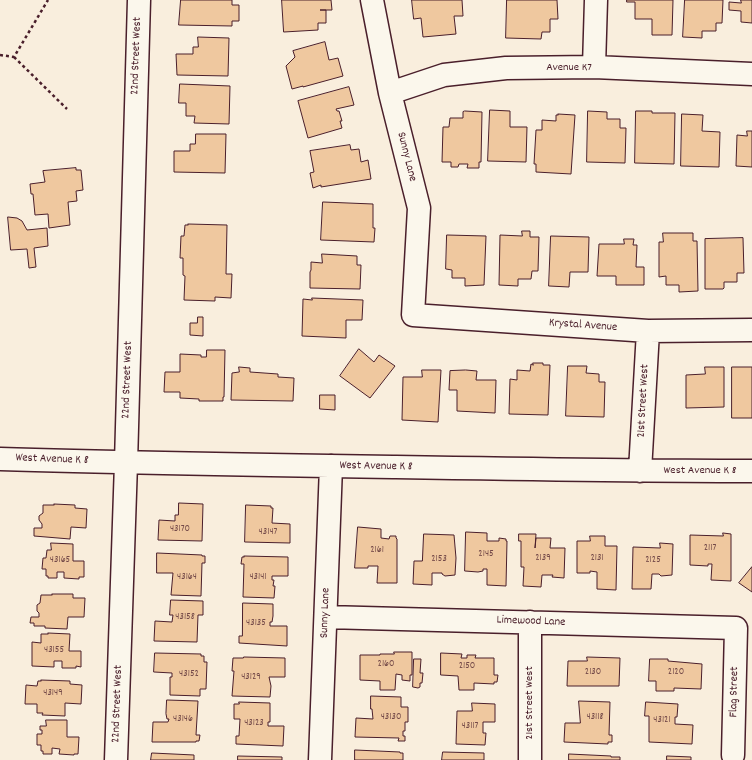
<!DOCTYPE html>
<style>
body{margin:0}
canvas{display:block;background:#f9eedd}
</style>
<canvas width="752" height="760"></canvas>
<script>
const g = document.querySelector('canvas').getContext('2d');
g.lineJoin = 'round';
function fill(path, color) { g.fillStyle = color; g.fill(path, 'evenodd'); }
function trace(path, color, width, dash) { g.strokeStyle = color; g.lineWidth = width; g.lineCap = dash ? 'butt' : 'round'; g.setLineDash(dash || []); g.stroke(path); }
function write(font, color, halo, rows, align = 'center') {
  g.font = font + ' Dekko,sans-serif'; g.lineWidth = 3.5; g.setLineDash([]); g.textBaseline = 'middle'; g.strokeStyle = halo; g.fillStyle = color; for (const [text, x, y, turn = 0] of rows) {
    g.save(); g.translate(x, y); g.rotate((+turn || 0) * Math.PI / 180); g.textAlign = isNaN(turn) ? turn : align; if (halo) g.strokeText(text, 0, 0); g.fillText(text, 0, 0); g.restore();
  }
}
const building = new Path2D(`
 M181 0H232V5H239V21H232V26L179 25Z
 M282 0H331L332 10H320H326V23H318V30L284 32Z
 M412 0H462L463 16H454L456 34 423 37 421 18 414 19Z
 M507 0H557L558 19H550V32H542L541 39 506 38Z
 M627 0H673L672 35H652V19H635V2H627Z
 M685 0H723L722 23H716V31H702V38L683 37Z
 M741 0H752V23L741 22V11L729 10V2L741 3Z
 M198 37 229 38 228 76 177 75 176 54H193V47H198Z
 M325 42 329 60 338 58 343 76 303 87V86L292 89 286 66 295 57 293 51Z
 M180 84 230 86 229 124 194 123 195 116H186V103H179Z
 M349 87 354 105 336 109 337 111H339L342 121H340L342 128 308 138 298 101Z
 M490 110 510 111V127H527L526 162 488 161Z
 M465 111 482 112 481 162H479V168H467L468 164H459L458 167H451V162H442L443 127H449L450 118H463V112Z
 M588 111 607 112V119H620V128H626L625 163 587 162Z
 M636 111H652V113H675L674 164 635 163Z
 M558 114 575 115 571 174 536 172V164H534L536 130H542V120L556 121V115H558Z
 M682 114 703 115 702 131 720 132 719 167 681 166Z
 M747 131H752V167L736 166 737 135 747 136Z
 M196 134H226L225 173 174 172V151H190V144H195Z
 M350 145 351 150 359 149 361 162 368 160 371 179 321 187V185L313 188 310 173 314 172 310 151Z
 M76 168V170H81L83 190 76 191 77 201 68 202 70 225 49 228 48 214 35 215 33 194H31L30 184 45 182 43 171Z
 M323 202 373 204V228H375L374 242 321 240Z
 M8 217 17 218 22 221 27 230 47 228 48 246 34 248 36 267 29 268 27 249 11 250Z
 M188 224 227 225 226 274H232L231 298 215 297V301L184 300 185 276 183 275V258H180L181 236H184L185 225H188Z
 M522 231H530V237H539L538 271H532L531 279H518V286L499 285 500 235 522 236Z
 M663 233H693V241H697L698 291 679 292V285H666V276L659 277V242H663Z
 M447 235 486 236 484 285 465 286V278H452V270L446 269Z
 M551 236 589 237 588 272H570L569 287 549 286Z
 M743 238 744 273H737V282H724V288L723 289H705V239Z
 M624 239H634L633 245H637L636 267H644V285H616V276H597L599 244H624Z
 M322 254 357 256V265H361L360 289 310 288V272L311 270V262L322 263Z
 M312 298 363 300 362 320H346V338L302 336 303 299 312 300Z
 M198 317H203V336L190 335V323H197Z
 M359 349 374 362 379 355 395 366 370 398 340 376Z
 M207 350H225L224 397H223V401H199V399L180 398V392H164L165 372H180V354L201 355V357H206Z
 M533 363H543V365H550L548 415 509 414 510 379 517 380V370L530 371 531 364 533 365Z
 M568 366H587L586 373 599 374V382H605L604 417 566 416Z
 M239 367 250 368V372L278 374V377L294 378 293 401 231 400 232 373 239 372Z
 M705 367H724V407L686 408V375L705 374Z
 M732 367H752V418H732Z
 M422 370H441L438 422 402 420 403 377H422Z
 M466 370 477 371 476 380H496L495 413 457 411V390H449L450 371Z
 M320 395H335V410L320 409Z
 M179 503 203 504 202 541 158 540 159 520 175 521V515H178Z
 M54 504 75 505V508L87 509 86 528 71 527 70 539 34 536V528H42V524L39 520V516L43 513V505H54Z
 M246 505 271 506V508H273L272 523 290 524V543L245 542Z
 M358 527 381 529V538L389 539 390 536H396V538L397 539V583H377L378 566H368V568H355Z
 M466 532 487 533V541H499V538L506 539V541H507L506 586 487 585V569H483V571L478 572 465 571Z
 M723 533 731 534V581L711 580 712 564H708V566L690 565V535L723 536Z
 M424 534 454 535 456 558 455 575 445 576 442 574V573H432V585L413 584 414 561H422Z
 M519 534H536L535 548 536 538H551L550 548H565L564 578 552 577 553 575H542L541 587 523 586 524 567H521V541H519Z
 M590 536H605V546H617L616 590 597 589V572L590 571V573H577V541H590Z
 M51 543 73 544V561H84V577H79V579L64 578V572H57V578H48V576H46V569H42L43 558H46L47 550H51Z
 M660 543 673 544 672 575 661 576 659 574H652L651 589H632L633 547 660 548Z
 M157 553 202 555V556H205V563H202L201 596 171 595 173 573H157Z
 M244 556 288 557V576H272V580H274L273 586H275L274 598 243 597 244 564H241L242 557H244Z
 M752 567V592L739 583Z
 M52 594H73V598H85L84 617H68L67 629 45 628V626H34V623H30L31 617H39V613L37 611V605L40 603 41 595H52Z
 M171 600 203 601V615H198L197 642 154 641 155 621 172 622 173 615H170Z
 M243 603 273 604V616L272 622H270V626H287V646L239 643V636H242Z
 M48 633 70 634 69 651H81V667L76 666V668H62V661H54V667L32 666V642L41 643V634H48Z
 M394 652H412V675H410V681L402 680V675L396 674 395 690H380V681L360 680V655H380V654H394Z
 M155 653 201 654V656H204V662H207L206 689H200V696L170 695V677H172V673L154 672Z
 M441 653 462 654 461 658H467V655H476L475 658H494V675H498L497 682H494V684L474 683V690H459L458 676 441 675Z
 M244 657 285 658V677H269L271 686 270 697 232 696 234 671H232L233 658H243Z
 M587 657 620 658 619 686H567L568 661H587Z
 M414 659H421L420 673H423L422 683H420V687L418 688 413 687Z
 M650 659H668V661L702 664 701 689 674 688V691H656V681H649Z
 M41 680 70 681V684L82 685 81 704 65 703V716L42 715 43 713H37V704H25L26 685 37 686 38 681H41Z
 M371 696 401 697V707H408V722H405V731H403V736H405V741H398L399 738 355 737 356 718 373 719 372 709H371Z
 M167 700 198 701 196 735H200L199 741H196V742H152L153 722H168L169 719H167L166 714Z
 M579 701 610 702 609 735H612V742H608V744L564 742 565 723H580Z
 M239 702 270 703V722H268V726H284L283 746 236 744V736H239L240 719H234V704H239Z
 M646 702 678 704 677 717H675V724L693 725 692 744 649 742V716H645Z
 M472 703 495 704V722H483V733H486L485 745 456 744 457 711H472Z
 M46 720H67V737H79L78 754H74V755L59 754 60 749 52 748V754H43V751H41V745H37V734H42V730H40V726H46Z
 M355 750 400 752V753H403V760H355Z
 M443 752 484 753V760H442Z
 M152 753 194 755V760H151Z
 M569 754 611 756V757H620V760H569Z
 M238 756 282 757V760H238Z
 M667 756 691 757V760H667Z`);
const path = new Path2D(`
 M0 55 14 57 48 0
 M14 57 67 109`);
const minor = new Path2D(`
 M372 0 390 93 419 208 413 315 648 331 752 330
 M594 67 596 0
 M390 93 444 75 506 68 594 67 752 74
 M0 459C131 463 262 465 393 467 513 469 632 471 752 471
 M640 471 648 331
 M326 617 736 628 733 755
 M530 622V760
 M116 760 126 463 139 0
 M320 760 331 466`);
const numberNames = [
 ["43170",180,530],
 ["43147",268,533],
 ["2117",710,549],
 ["2161",377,551],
 ["2145",486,555],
 ["2139",543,559],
 ["2131",597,559],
 ["2153",439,560],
 ["43165",60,561],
 ["2125",653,561],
 ["43164",187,578],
 ["43141",258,578],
 ["43158",185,618],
 ["43135",256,624],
 ["43155",54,651],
 ["2160",386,665],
 ["2150",467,667],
 ["2130",593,673],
 ["2120",676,673],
 ["43152",189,675],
 ["43129",251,678],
 ["43149",53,694],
 ["43130",391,718],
 ["43118",595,718],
 ["43146",183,720],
 ["43121",662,721],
 ["43123",254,724],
 ["43117",470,727]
];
const streetNames = [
 ["22nd Street West",137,56,-88],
 ["Avenue K7",569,68],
 ["Sunny Lane",406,157,76],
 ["Krystal Avenue",583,326,4],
 ["22nd Street West",128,380,-88],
 ["21st Street West",644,401,-87],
 ["West Avenue K 8",52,460,2],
 ["West Avenue K 8",376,467,1],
 ["West Avenue K 8",700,471],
 ["Sunny Lane",326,613,-88],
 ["Limewood Lane",531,622,2],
 ["Flag Street",735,692,-89],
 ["21st Street West",530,703,-90],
 ["22nd Street West",118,704,-88]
];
fill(building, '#efc89f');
trace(building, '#4a1f2b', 1);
trace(minor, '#4a1f2b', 25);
trace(path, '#4a1f2b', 2.5, [3, 3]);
trace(minor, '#fbf7ec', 22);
write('10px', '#734948', null, numberNames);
write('12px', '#4a1f2b', '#fbf7ec', streetNames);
</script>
